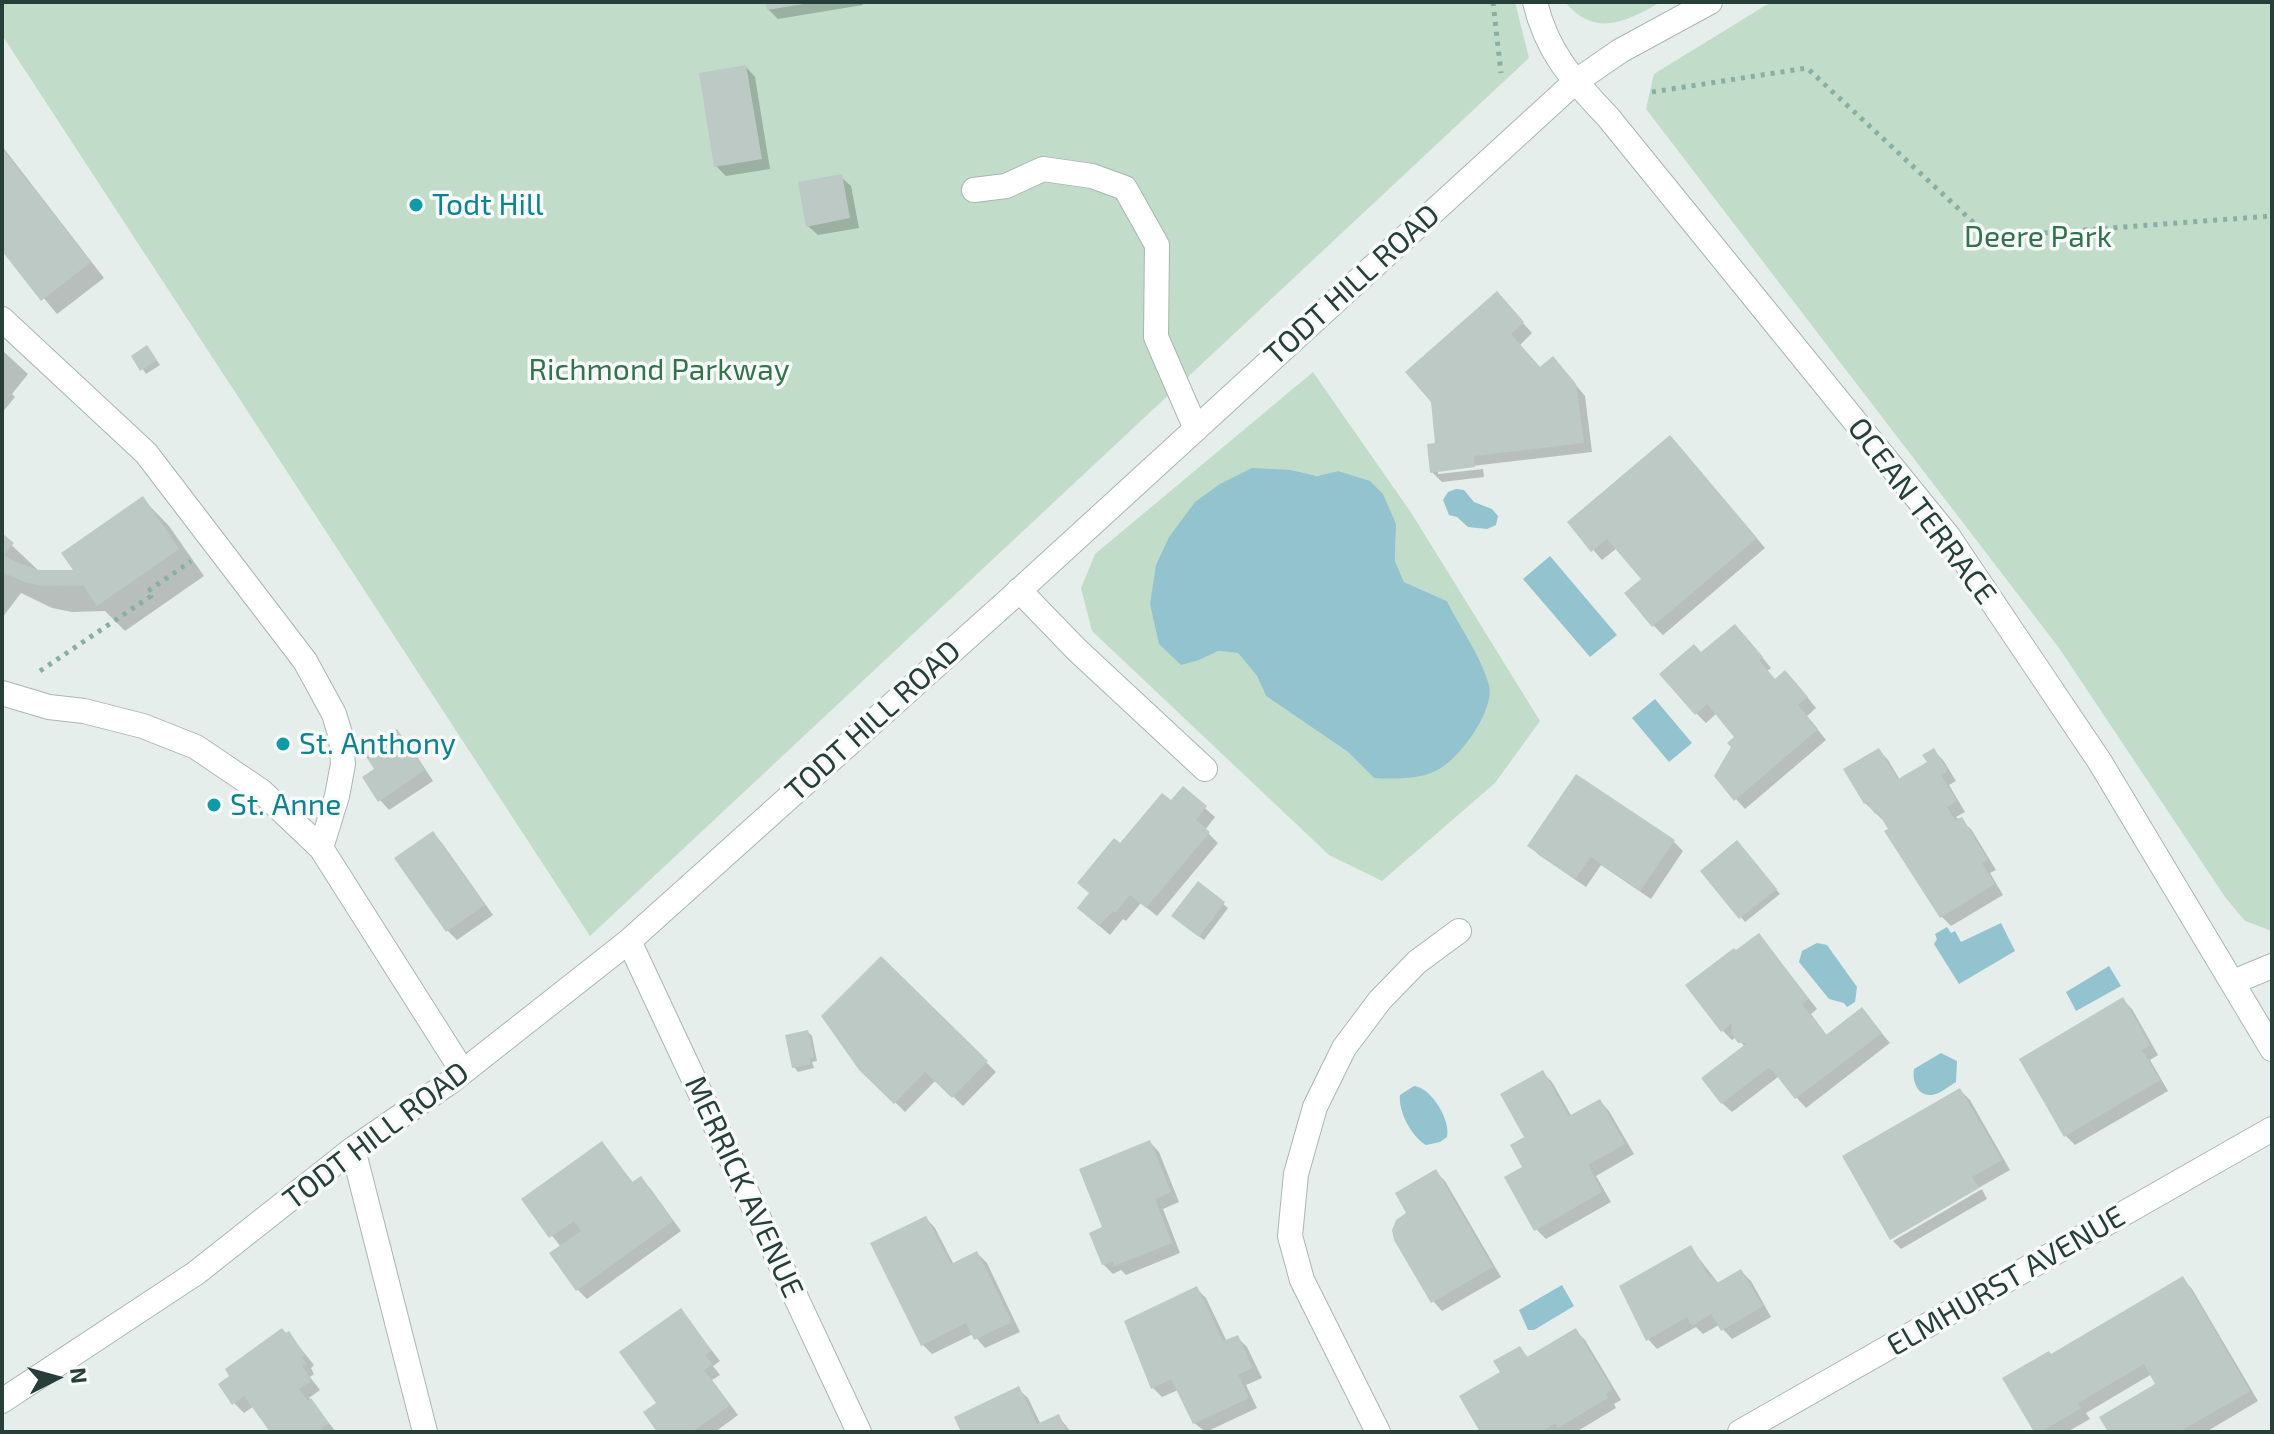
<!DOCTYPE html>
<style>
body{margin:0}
#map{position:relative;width:2274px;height:1434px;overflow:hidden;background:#e6eeeb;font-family:"Exo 2",sans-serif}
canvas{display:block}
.frame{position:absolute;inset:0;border:4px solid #263f3a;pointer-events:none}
.north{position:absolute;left:16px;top:1338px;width:80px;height:80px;-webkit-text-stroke:6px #f7faf9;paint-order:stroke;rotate:84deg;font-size:22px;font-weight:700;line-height:32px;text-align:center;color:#263f3a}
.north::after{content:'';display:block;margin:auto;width:28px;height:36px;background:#263f3a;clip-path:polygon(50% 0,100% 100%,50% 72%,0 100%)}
</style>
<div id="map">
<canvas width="2274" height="1434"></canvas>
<div class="frame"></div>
<div class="north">N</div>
</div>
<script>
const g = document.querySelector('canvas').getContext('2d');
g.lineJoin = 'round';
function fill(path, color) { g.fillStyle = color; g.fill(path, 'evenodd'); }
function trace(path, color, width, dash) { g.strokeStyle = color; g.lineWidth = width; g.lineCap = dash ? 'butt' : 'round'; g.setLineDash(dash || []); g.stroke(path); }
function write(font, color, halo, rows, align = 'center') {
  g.font = font + ' "Exo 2",sans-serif'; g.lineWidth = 7; g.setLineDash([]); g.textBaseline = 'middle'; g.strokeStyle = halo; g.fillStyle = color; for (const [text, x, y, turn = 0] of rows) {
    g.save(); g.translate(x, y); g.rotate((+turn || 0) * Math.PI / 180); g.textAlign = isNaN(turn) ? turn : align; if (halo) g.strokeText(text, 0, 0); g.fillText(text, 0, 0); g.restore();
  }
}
const green = new Path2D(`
 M2 2H1515L1529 58 590 936 2 35Z
 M1565 2H1661C1627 21 1596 39 1565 2Z
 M1771 2H2272V931L2245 921 2225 897 2059 648 1646 109 1654 74Z
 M1313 372 1412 514 1540 721 1495 783 1382 881 1329 855 1092 631 1081 588 1095 554ZM1291 470 1317 476 1338 471 1396 524 1395 561 1404 582 1447 601 1462 631 1374 778 1348 752 1266 696 1257 676 1238 653 1218 651Z`);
const water = new Path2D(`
 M1252 468 1291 470 1317 476 1338 471 1370 481 1383 494 1396 524 1395 561 1404 582 1447 601C1460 628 1481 656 1489 685 1495 710 1461 756 1441 768 1422 780 1395 779 1374 778L1348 752 1266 696 1257 676 1238 653 1218 651 1199 660 1181 665 1159 644 1150 604 1156 565 1169 537 1195 502 1220 484Z
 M1456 489 1464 490 1474 502 1492 509 1498 516 1496 525 1487 529 1468 527 1457 517 1449 515 1443 500 1448 492Z
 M1550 556 1617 635 1590 657 1523 579Z
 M1655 699 1692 743 1669 762 1632 718Z
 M2001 923 2015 951 1959 984 1934 944 1937 939 1935 934 1947 927 1951 933 1955 931 1961 942Z
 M1817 943 1827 945 1857 987 1855 1002 1847 1007 1844 1003 1829 999 1799 962 1802 951Z
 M2109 966 2121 986 2076 1011 2066 992Z
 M1941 1053 1957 1061 1956 1082C1949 1086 1939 1095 1931 1095 1917 1096 1912 1080 1914 1069Z
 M1414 1086C1432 1088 1451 1121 1447 1137L1440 1142 1426 1145C1411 1136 1398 1111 1400 1095Z
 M1562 1285 1574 1306 1534 1330H1528L1519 1310Z`);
const shadow = new Path2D(`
 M767 2H862L863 5 778 19 768 9Z
 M746 67 755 77 770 169 726 176 716 166Z
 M2 146 104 278 57 314 2 248Z
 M841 177 851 186 859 228 818 235 808 226Z
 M1506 304 1532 333 1520 345 1541 369 1562 368 1585 396 1592 452 1438 470V474L1483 469 1484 477 1442 482 1432 472 1438 445Z
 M2 350 28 374 12 394 15 397 2 413Z
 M151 352 160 365 146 374 134 356Z
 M1680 447 1765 548 1663 635 1653 625 1644 579 1617 548 1602 560 1570 523Z
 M143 499 169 526 204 576 125 631 105 611 72 612 52 608 21 593 2 618V536L40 572H76Z
 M1745 636 1771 668 1767 671 1776 681 1795 682 1816 708 1807 716 1826 740 1745 809 1736 799 1737 737 1717 713 1706 723 1696 713 1702 654Z
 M397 731 407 741 433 781 389 810 380 800Z
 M1879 750 1888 760 1900 780 1930 763 1934 751 1943 760 1956 781 1949 785 1965 812 1956 817 1971 829 1996 870 1990 873 2003 895 1951 926 1941 916 1886 823 1865 803Z
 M1183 789 1215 817 1205 830 1218 843 1157 916 1141 903 1126 921 1123 919 1110 935 1089 917 1120 846 1171 803Z
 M432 833 442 843 493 915 457 940 447 930Z
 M1674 842 1683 851 1651 899 1601 865 1586 887 1539 855 1530 846Z
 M1741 847 1780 894 1745 922 1702 871Z
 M1198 883 1228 908 1204 940 1177 920Z
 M1759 935 1817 1009 1811 1014 1828 1037 1862 1010 1890 1043 1806 1108 1778 1077 1732 1112 1722 1103 1745 1047 1736 1037 1732 1040 1723 1031 1688 986Z
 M881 958 996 1072 963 1106 936 1080 905 1112 861 1069Z
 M2123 1000 2132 1009 2158 1055 2150 1060 2168 1091 2075 1145 2066 1136Z
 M808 1032 812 1036 817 1061 812 1062 814 1068 798 1072 794 1067Z
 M1542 1072 1552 1082 1572 1117 1600 1101 1609 1111 1634 1154 1596 1176 1611 1202 1546 1239 1536 1229 1525 1168 1527 1138Z
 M1960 1090 1970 1100 2010 1170 1892 1237Z
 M1150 1142 1159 1152 1179 1202 1163 1209 1180 1253 1126 1275 1121 1270 1113 1274 1103 1264Z
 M602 1143 634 1184 640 1179 650 1188 681 1231 587 1299 577 1289 561 1247 524 1200Z
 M1435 1171 1445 1181 1501 1277 1442 1311 1433 1301 1409 1214Z
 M1982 1189 1987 1199 1901 1249 1893 1241Z
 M926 1218 935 1228 954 1265 977 1253 987 1263 1020 1332 985 1348 973 1334 932 1354 923 1345Z
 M1690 1247 1719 1284 1741 1271 1751 1281 1771 1317 1732 1339 1719 1325 1703 1334 1696 1327 1657 1349 1648 1339Z
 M2183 1279 2192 1289 2258 1401 2206 1432H2110L2158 1385 2152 1374 2086 1413 2090 1419 2067 1432H2036L2051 1356Z
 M1196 1288 1206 1298 1227 1342 1237 1337 1247 1347 1262 1378 1246 1385 1257 1408 1206 1432 1194 1423 1178 1390 1162 1397 1152 1387Z
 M680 1310 720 1361 713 1366 720 1375 712 1380 738 1415 715 1432H659V1403Z
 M1576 1331 1585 1340 1621 1400 1614 1404 1616 1408 1576 1432H1482L1502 1372 1519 1348 1529 1358Z
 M289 1334 314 1365 311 1368 314 1374 310 1377 320 1390 309 1398 336 1432H272L254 1406 244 1413 234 1403Z
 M1018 1389 1028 1398 1041 1425 1058 1416 1071 1432H963Z`);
const building = new Path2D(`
 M765 2H804V4L767 10Z
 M746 65 762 159 714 167 699 73Z
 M2 148 91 262 41 301 2 251Z
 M842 174 850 218 806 227 798 182Z
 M1497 291 1524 322 1511 334 1540 367 1553 356 1576 384 1584 443 1474 456 1475 467 1430 473 1427 444 1435 443 1431 402 1405 372Z
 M147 345 157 360 140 371 131 356Z
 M1670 435 1757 538 1652 627 1624 593 1641 579 1607 539 1591 552 1567 522Z
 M143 496 179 549 97 606 83 585 44 586 24 582 2 572V533L14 543 4 555 14 561 38 570H73L61 553Z
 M1735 624 1763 657 1759 660 1775 679 1785 670 1808 697 1798 705 1818 729 1734 801 1714 776 1731 747 1727 743 1734 737 1707 704 1695 715 1659 674 1694 644 1701 652Z
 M397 729 425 770 378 802 362 777 374 769 363 752Z
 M1879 748 1898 779 1927 762 1922 755 1934 748 1948 771 1941 775 1957 801 1947 807 1955 820 1962 817 1988 860 1982 863 1995 884 1940 918 1884 831 1888 829 1878 812 1875 814 1867 802 1864 804 1843 769Z
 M1576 774 1675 840 1640 891 1591 857 1575 879 1527 846Z
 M1183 786 1207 806 1196 820 1210 832 1146 908 1130 895 1115 913 1113 911 1099 926 1077 908 1089 893 1077 883 1114 838 1120 843 1162 793 1171 800Z
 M433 831 485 905 446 932 394 858Z
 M1737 840 1777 889 1739 919 1700 871Z
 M1198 881 1225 902 1199 937 1171 916Z
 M1759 933 1809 999 1802 1004 1826 1035 1862 1007 1882 1033 1795 1099 1772 1070 1768 1068 1721 1104 1701 1078 1747 1043H1738L1731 1033 1732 1023 1721 1032 1685 985 1734 948 1736 950Z
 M881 956 988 1061 952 1098 925 1072 894 1104 859 1070 821 1016Z
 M2123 997 2150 1045 2142 1050 2160 1080 2064 1137 2019 1059Z
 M808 1030 814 1057 809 1058 811 1064 792 1068 785 1035Z
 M1543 1070 1569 1116 1600 1099 1625 1144 1588 1165 1602 1192 1534 1231 1504 1177 1522 1167 1510 1145 1524 1137 1500 1094Z
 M1960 1088 2002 1160 1972 1177 1979 1188 1890 1240 1842 1156Z
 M1150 1140 1171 1192 1155 1199 1172 1243 1114 1266 1113 1261 1102 1265 1089 1233 1102 1227 1079 1169Z
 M602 1141 632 1182 641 1176 673 1221 576 1291 549 1253 581 1231 574 1221 549 1238 521 1199Z
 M1436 1169 1493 1267 1431 1303 1394 1240 1392 1230 1396 1220 1406 1213 1395 1193Z
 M926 1216 951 1264 977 1251 1012 1322 974 1340 966 1323 921 1346 870 1243Z
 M1691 1245 1710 1278 1713 1276 1717 1283 1741 1269 1763 1306 1721 1331 1711 1314 1692 1326 1687 1317 1646 1341 1619 1286Z
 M2183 1276 2250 1391 2179 1432H2108L2099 1417 2155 1384 2144 1364 2078 1403 2081 1408 2041 1432H2034L2002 1378 2049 1351 2051 1354Z
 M1197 1286 1223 1341 1238 1335 1253 1368 1238 1375 1249 1398 1193 1424 1171 1379 1151 1389 1124 1321Z
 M681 1308 712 1351 705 1355 712 1364 704 1370 730 1405 692 1432H657L643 1412 656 1403 619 1352Z
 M282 1328 286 1333 289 1331 305 1355 302 1357 306 1363 302 1366 312 1380 299 1389 308 1401 311 1398 329 1423 321 1428 324 1432H270L244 1396 232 1405 218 1384 229 1376 225 1369Z
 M1576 1328 1612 1389 1606 1394 1608 1398 1558 1428 1555 1423 1541 1432H1480L1459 1396 1500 1372 1493 1361 1520 1346 1527 1357Z
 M1019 1386 1037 1424 1059 1414 1067 1432H961L954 1417Z`);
const path = new Path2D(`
 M1493 2 1501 73
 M1652 92 1807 68 1989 237 2272 216
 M40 671 151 596 148 591 191 561`);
const minor = new Path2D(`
 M1535 2C1547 53 1573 80 1608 117L1948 536 2100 762 2272 1049
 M974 190 1006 186 1043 169 1092 176 1125 188 1157 245 1156 337 1196 429
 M2 319 146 453 305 661 334 714 341 737 343 764 337 796 321 848
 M1019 590 1077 650 1205 769
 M2 693 49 707 84 711 143 726 196 747 261 791 321 848 463 1072
 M629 941 859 1432
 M2233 982 2272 966
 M353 1149 425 1432
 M2 1401 196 1273 353 1149 450 1082 629 941 1010 599 1575 82 1620 51 1710 2
 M1378 1432 1302 1280 1290 1236 1296 1174 1315 1107 1344 1048 1380 1000 1417 962 1459 931
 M1740 1432 2272 1129`);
const markers = [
 [416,205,8,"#0f9aa8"],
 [283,744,8,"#0f9aa8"],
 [214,805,8,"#0f9aa8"]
];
const cultureNames = [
 ["Todt Hill",432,205],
 ["St. Anthony",299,744],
 ["St. Anne",230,805]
];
const parkNames = [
 ["Deere Park",2038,237],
 ["Richmond Parkway",659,370]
];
const streetNames = [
 ["TODT HILL ROAD",1352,285,-42],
 ["OCEAN TERRACE",1922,511,53],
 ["TODT HILL ROAD",873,721,-42],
 ["TODT HILL ROAD",376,1136,-37],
 ["MERRICK AVENUE",744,1187,65],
 ["ELMHURST AVENUE",2006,1281,-30]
];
fill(green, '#c1ddca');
fill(water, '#93c3cf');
fill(shadow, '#0003');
fill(building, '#bcc9c4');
trace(minor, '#a9b6b2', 26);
trace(path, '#89afa5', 5, [4, 6]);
trace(minor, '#fff', 24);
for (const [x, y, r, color] of markers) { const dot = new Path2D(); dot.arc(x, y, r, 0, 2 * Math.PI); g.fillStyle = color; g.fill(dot); trace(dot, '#f7faf9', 3); }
write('30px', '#0d838f', '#f7faf9', cultureNames, 'left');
write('30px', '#33744f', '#f7faf9', parkNames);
write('30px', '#263f3a', '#f7faf9', streetNames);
</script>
